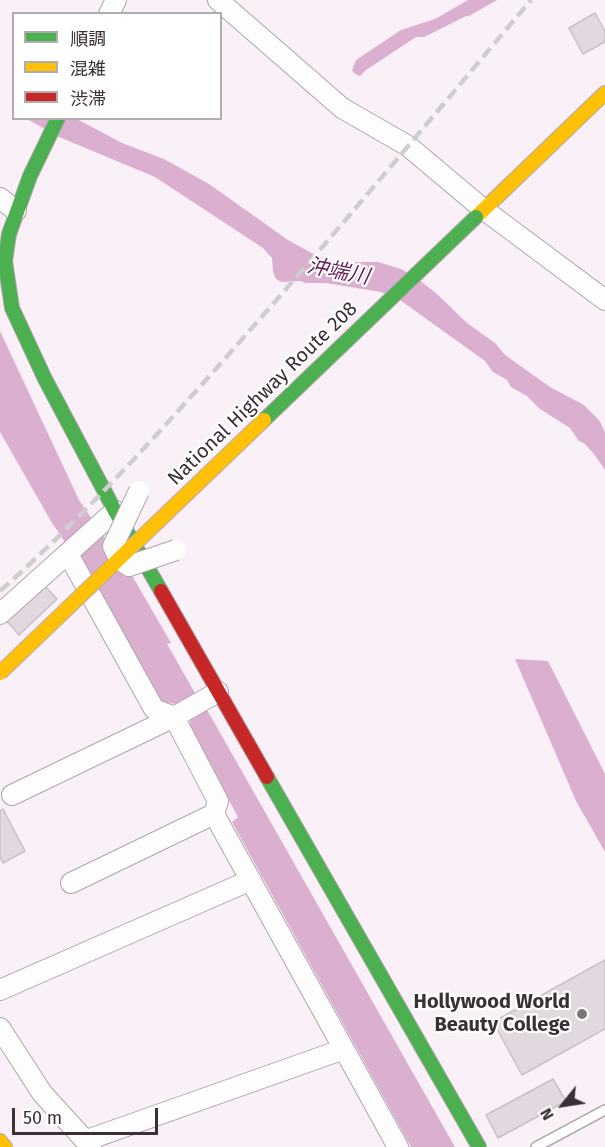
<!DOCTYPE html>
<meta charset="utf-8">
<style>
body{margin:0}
#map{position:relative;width:605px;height:1147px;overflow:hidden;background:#faf1f8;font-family:"Fira Sans","Noto Sans JP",sans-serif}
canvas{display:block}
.legend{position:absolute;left:12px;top:12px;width:210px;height:108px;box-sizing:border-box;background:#fff;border:2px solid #b1acaf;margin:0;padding:8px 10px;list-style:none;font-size:18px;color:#3b3038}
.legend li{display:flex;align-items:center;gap:12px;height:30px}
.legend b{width:30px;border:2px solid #b1acaf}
.north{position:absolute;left:533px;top:1075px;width:60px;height:60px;-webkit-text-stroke:4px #fff;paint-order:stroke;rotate:240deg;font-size:16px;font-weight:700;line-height:24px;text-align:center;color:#3b3038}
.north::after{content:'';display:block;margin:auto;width:21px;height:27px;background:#3b3038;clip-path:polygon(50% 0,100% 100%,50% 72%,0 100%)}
.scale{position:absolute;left:12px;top:1108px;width:146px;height:27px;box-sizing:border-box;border:3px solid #3b3038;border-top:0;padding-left:8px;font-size:18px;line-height:21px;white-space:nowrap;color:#3b3038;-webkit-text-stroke:4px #fff;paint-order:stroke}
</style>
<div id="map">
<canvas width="605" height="1147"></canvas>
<ul class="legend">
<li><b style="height:8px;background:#4caf50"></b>順調</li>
<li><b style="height:8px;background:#ffc107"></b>混雑</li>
<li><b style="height:8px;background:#c62828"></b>渋滞</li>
</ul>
<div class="north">N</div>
<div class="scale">50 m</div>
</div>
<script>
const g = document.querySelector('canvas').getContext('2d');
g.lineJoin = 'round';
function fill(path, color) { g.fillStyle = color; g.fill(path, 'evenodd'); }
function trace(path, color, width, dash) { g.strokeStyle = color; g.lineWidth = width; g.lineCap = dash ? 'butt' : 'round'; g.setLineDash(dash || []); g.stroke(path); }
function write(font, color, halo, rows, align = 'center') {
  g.font = font + ' "Fira Sans","Noto Sans JP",sans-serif'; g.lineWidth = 4.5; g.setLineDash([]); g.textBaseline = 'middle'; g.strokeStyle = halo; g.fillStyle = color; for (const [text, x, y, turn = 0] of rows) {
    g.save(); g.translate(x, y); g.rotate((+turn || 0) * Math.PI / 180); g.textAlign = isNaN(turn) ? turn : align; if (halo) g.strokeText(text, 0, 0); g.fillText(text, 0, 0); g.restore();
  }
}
const water = new Path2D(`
 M468 0H497L469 16H466L424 37H416L366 70 360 76 355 74 352 70 356 60 401 30 435 19Z
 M27 119H77L122 143 164 159 209 184 288 240 319 257 336 262H378L401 269 418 279 437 294 467 323 495 343 505 355 550 387 584 405 599 420 605 432V470L594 454 585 444 579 441 570 428 540 409 527 396 511 387 507 380 493 372 485 361 400 300 381 292 326 283H306L300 281 281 282 276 279 273 272 272 258 263 248 155 177 59 137Z
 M0 331 79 500 106 540 83 563 52 523 0 432Z
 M130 572 171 643 167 644 195 693 177 704 162 702 103 600Z
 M515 659 548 661 605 774V852L576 801Z
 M206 708 455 1147H411L232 822 238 817 189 726 191 718Z`);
const river = new Path2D(`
 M67 514 140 628`);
const building = new Path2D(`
 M595 13 605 31V42L583 54 569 28Z
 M43 584 57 599 19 635 5 619Z
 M3 809 25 851 3 863 0 857V811Z
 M605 960V1029L522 1075 493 1022Z
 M553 1079 566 1101 498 1138 486 1115Z`);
const lane = new Path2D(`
 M536 1147 605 1110`);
const street = new Path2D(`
 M218 0 342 108 408 146 483 209 605 300
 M109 14 116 0
 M0 198 16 211
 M68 554 154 709 174 717 218 801 214 814 398 1147
 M0 614 115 511
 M12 795 174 717 218 692
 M71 883 214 814
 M0 990 251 880
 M0 1028 42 1093 91 1147
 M87 1140 344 1049`);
const fast = new Path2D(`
 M58 118 30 176 9 234 5 261 12 308 45 379 115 511 161 591
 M267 777 479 1147`);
const slow = new Path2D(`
 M476 217 605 93
 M0 1141 5 1147`);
const jam = new Path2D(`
 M161 591 267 777`);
const rail = new Path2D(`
 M0 591C79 521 151 442 221 363 327 244 429 121 531 0`);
const streetBridge = new Path2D(`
 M139 491 113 546 119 559 129 566 176 550`);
const fastBridge = new Path2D(`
 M264 420 476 217`);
const slowBridge = new Path2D(`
 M0 673 264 420`);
const markers = [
 [582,1014,6,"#7e747b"]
];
const streetNames = [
 ["National Highway Route 208",263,394,-44]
];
const poiNames = [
 ["Hollywood World",570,1002],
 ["Beauty College",570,1025]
];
const waterNames = [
 ["沖端川",338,272,11]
];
fill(water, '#dbafd0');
trace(river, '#dbafd0', 34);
fill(building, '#e2d8df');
trace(building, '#cac1c8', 1.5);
trace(lane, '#aea5ab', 12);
trace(street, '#aea5ab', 22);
trace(fast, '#aea5ab', 16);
trace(slow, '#aea5ab', 16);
trace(jam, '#aea5ab', 16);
trace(lane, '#fefdfe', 9);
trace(street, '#fefdfe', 20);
trace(fast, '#4caf50', 14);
trace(slow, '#ffc107', 14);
trace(jam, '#c62828', 14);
trace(rail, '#d0cdcf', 4.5, [12, 6]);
trace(streetBridge, '#aea5ab', 22, []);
trace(fastBridge, '#b9a7b4', 16, []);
trace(slowBridge, '#b9a7b4', 16, []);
trace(streetBridge, '#fefdfe', 20);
trace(fastBridge, '#4caf50', 14);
trace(slowBridge, '#ffc107', 14);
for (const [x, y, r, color] of markers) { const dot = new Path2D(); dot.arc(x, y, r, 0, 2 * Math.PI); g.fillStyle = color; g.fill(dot); trace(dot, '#fff', 2); }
write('20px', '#3b3038', '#fff', streetNames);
write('bold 20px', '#3b3038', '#fff', poiNames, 'right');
write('italic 21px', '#651f57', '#fff', waterNames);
</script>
